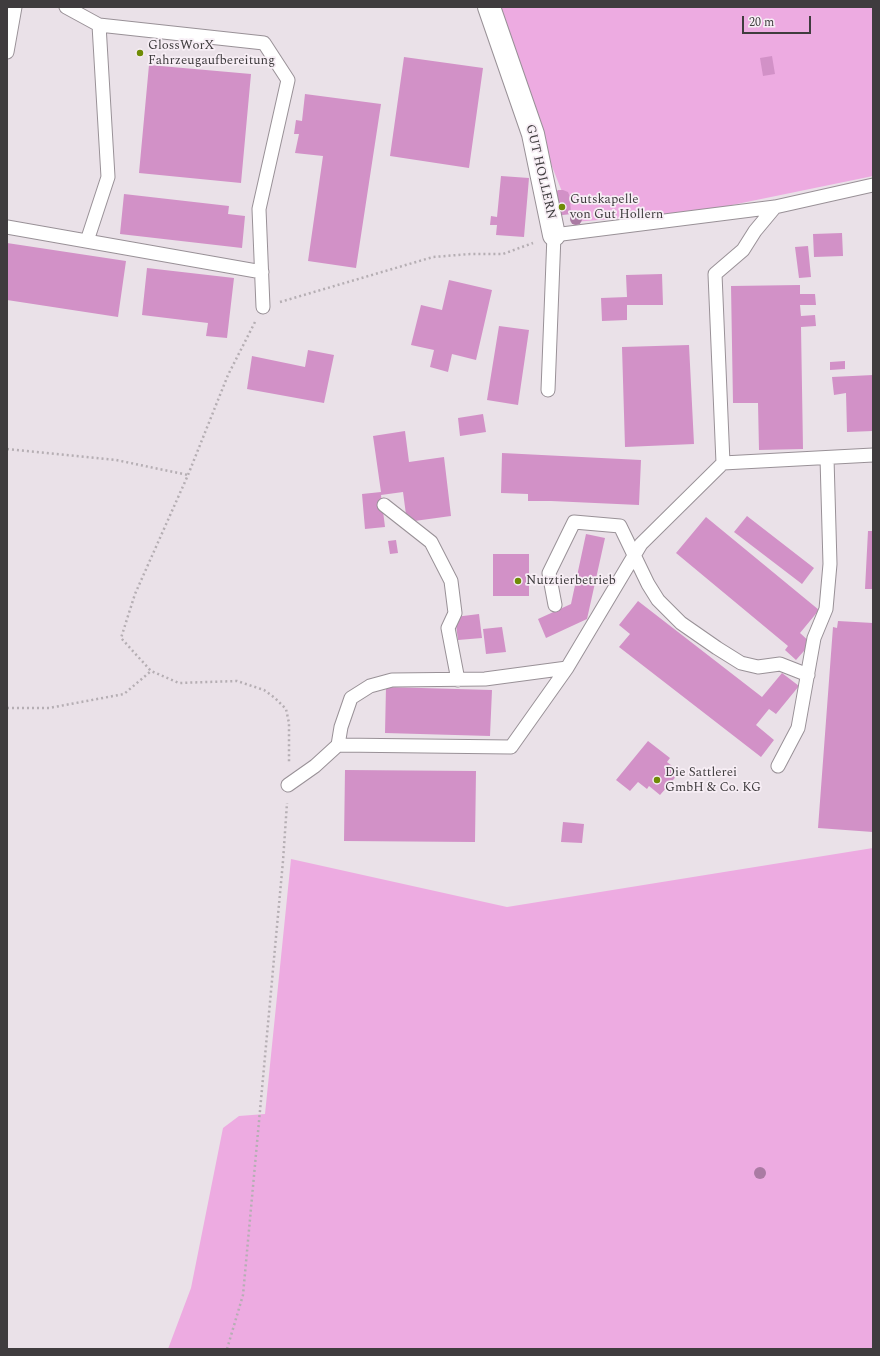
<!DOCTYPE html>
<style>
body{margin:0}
#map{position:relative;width:880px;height:1356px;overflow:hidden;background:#eae1e8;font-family:Spectral,serif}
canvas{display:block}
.frame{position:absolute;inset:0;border:8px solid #3f3c3e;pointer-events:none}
.scale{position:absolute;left:742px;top:16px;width:69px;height:18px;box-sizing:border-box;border:2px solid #3f3c3e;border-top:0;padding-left:5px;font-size:12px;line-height:14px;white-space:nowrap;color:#3f3c3e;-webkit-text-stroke:3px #f7eef5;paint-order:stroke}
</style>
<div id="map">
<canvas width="880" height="1356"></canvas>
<div class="frame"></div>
<div class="scale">20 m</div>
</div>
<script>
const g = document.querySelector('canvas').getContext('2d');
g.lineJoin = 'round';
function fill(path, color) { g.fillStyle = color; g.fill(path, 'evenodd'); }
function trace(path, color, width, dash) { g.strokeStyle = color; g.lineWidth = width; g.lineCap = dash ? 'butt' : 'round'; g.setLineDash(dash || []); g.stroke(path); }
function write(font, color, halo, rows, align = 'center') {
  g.font = font + ' Spectral,serif'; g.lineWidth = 3.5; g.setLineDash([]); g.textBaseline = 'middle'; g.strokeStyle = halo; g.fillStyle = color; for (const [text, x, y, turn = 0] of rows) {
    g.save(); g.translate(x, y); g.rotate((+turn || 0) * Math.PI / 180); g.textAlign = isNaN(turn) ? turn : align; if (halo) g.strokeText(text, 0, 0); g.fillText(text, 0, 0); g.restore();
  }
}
const green = new Path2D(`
 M495 7H873V176L698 212 574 222 538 131Z
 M873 848V1349H168L191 1288 223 1128 239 1116 265 1114 291 859 507 907Z`);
const building = new Path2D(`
 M772 56 775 74 763 76 760 58Z
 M404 57 483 68 469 168 390 156Z
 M149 65 251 74 241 183 139 173Z
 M305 94 381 104 356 268 308 261 323 156 295 153 299 134H294L296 120 302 121Z
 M501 176 529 178 524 237 496 235 497 225H490L491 216 497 217Z
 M558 190H563L568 192 570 197 571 214 555 216 554 194Z
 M124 194 229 206 228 214 245 216 242 248 120 234Z
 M842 233 843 256 814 257 813 234Z
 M7 243 126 261 118 317 7 300Z
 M808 246 811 277 799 278 795 247Z
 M147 268 234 278 227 338 206 336 208 323 142 315Z
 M662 274 663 305H627V320L602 321 601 298 627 297 626 275Z
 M449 280 492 290 476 360 452 354 448 372 430 367 434 350 411 345 421 305 442 310Z
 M800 285V294H815L816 305H800L801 316 815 315 816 326 801 327 803 449 759 450 758 403H733L731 286Z
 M499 326 529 330 518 405 487 400Z
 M689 345 694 444 625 447 622 347Z
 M308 350 334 355 324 403 247 389 252 356 305 367Z
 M845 361V369L830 370V362Z
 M873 375V431L847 432 846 393 834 395 832 377Z
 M483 414 486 432 460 436 458 418Z
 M405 431 409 462 444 457 451 516 407 522 403 492 381 495 385 527 365 529 362 494 381 492 373 436Z
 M502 453 641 460 639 505 551 501H528V494L501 493Z
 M747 516 814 568 802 584 734 532Z
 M706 517 819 610 800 633 811 643 796 660 785 650 788 646 676 553Z
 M868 531H873V589H865Z
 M586 534 605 538 587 619 546 638 538 619 571 604Z
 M396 540 398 553 390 554 388 541Z
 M493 554H529V596H493Z
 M638 601 762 697 782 673 799 686 776 714 769 709 756 725 774 740 761 757 619 647 630 634 619 625Z
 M479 614 482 638 458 640 455 617Z
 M838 621 873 623V832L818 828 833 627 837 628Z
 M502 627 506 652 486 654 483 629Z
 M386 687 492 690 490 736 385 733Z
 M648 741 670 758 667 762 680 772 660 795 649 786 647 789 638 782 630 791 616 780Z
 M345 770 476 771 475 842 344 841Z
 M563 822 584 824 582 843 561 842Z`);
const path = new Path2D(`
 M280 302 433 257 470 254H503L533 243
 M255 322 228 375 188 475 135 594 121 638 151 671 179 683 237 681 264 690 275 698 286 709 289 723V762
 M7 449 116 460 188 475
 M7 708H49L124 694 151 671
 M227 1349 243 1295 283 861 287 803`);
const service = new Path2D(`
 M66 7 99 25 264 43 288 80 259 209 263 307
 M7 52 15 7
 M7 227 262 272
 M87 241 108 177 99 25
 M548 390 554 235 775 207 873 185
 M723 463 873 455
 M384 505 431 542 451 581 455 613 448 628 458 680
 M555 605 549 573 574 522 620 526 648 584 658 600 681 623 717 648 741 663 758 667 780 664 808 675
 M338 745 341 727 351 698 370 686 392 680 485 679 567 668
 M778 766 798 728 814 638 826 609 830 564 827 458
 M288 785 315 766 338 745 511 747 567 668 641 544 723 463 715 274 743 250 755 231 775 207`);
const minor = new Path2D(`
 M489 7 533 134 554 235`);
const trees = [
 [576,219],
 [760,1173]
];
const markers = [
 [140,53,4,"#6f8b06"],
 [562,207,4,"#6f8b06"],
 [518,581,4,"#6f8b06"],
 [657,780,4,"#6f8b06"]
];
const poiNames = [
 ["GlossWorX",148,46],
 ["Fahrzeugaufbereitung",148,61],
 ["Gutskapelle",570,200],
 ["von Gut Hollern",570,215],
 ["Nutztierbetrieb",526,581],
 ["Die Sattlerei",665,773],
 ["GmbH & Co. KG",665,788]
];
const streetNames = [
 ["GUT HOLLERN",540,172,77]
];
fill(green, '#edabe1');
fill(building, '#d291c7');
trace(service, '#999197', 15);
trace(minor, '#999197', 24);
trace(path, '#b5aeb3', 2.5, [2, 3]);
trace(service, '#fff', 13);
trace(minor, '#fff', 22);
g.fillStyle = '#aa7ba3';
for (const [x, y] of trees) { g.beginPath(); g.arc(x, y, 6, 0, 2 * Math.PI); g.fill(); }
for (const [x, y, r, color] of markers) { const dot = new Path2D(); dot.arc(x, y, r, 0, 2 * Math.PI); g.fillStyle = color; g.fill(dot); trace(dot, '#f7eef5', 1.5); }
write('13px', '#3f3c3e', '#f7eef5', poiNames, 'left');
write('13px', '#3f3c3e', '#f7eef5', streetNames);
</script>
